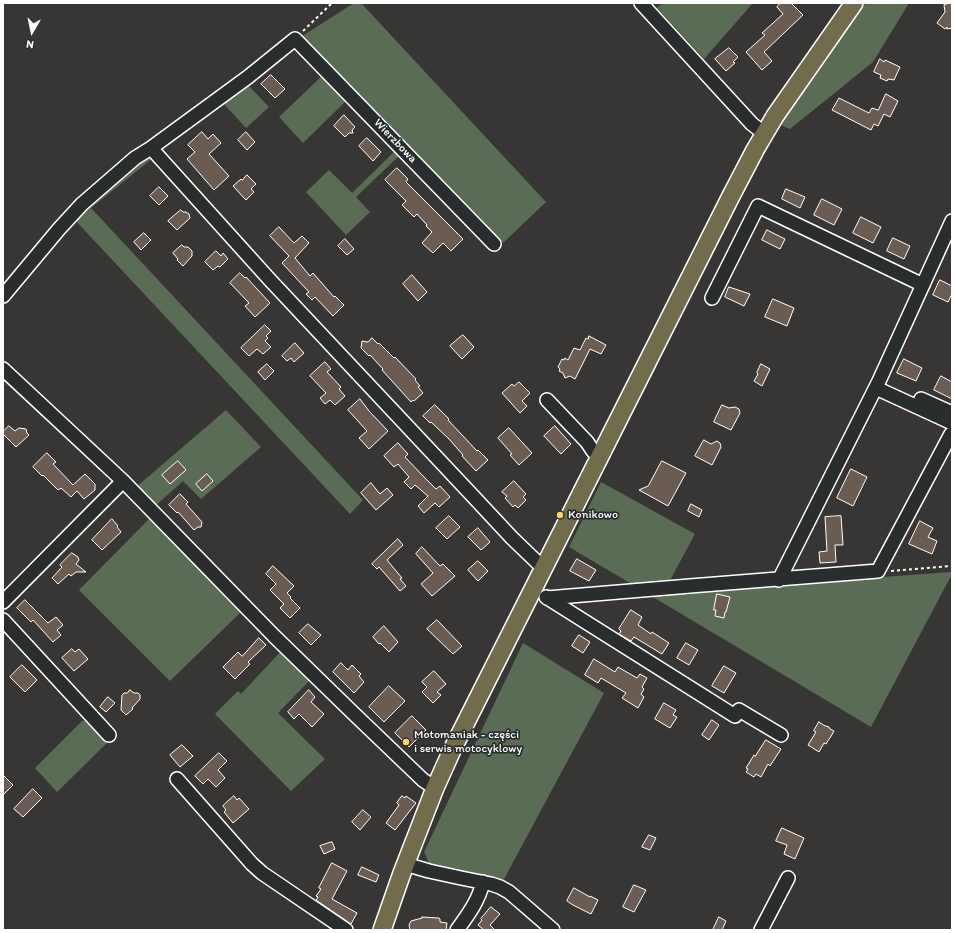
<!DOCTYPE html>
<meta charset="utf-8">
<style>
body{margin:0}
#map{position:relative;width:955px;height:933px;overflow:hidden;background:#373635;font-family:Itim,sans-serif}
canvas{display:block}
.frame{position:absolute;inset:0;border:4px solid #fff;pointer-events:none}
.north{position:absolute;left:12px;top:12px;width:40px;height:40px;-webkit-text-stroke:3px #2a2d2e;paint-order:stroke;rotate:189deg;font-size:11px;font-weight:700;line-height:16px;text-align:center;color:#fff}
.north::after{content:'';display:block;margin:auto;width:14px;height:18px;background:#fff;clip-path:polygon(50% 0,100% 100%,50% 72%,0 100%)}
</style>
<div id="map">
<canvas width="955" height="933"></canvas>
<div class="frame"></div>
<div class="north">N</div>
</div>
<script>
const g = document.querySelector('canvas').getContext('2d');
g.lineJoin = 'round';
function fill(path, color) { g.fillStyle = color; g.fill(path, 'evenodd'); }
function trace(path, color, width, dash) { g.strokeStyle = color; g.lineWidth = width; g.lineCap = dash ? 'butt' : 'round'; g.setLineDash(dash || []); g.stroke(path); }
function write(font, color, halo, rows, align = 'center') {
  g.font = font + ' Itim,sans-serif'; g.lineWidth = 3.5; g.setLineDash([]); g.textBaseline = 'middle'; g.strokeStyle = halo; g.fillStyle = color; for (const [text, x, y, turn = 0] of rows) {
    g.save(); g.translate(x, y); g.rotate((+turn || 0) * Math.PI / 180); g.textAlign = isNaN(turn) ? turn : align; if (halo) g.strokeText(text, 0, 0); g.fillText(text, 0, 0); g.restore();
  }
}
const green = new Path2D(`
 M354 3H361L546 202 503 243 299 38Z
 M662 3H753L704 59 657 8Z
 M866 3H909L873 62 790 129 779 124Z
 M323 75 347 100 303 143 279 117Z
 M247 84 269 107 246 128 223 103Z
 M396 150 400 155 356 197 370 212 346 235 306 192 329 170 352 193Z
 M148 156 153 158 91 208 363 500 350 514 74 219 86 205Z
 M226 410 261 447 201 499 183 481 154 507 135 488Z
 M601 482 695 534 668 584 635 586 569 547Z
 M151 517 243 610 170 681 79 590Z
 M952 572V574L871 727 648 594Z
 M523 643 604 693 503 881 430 865 424 852Z
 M283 649 312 678 278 713 325 759 291 791 215 714 238 691 241 694Z
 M82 721H88L107 743 57 792 35 768Z`);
const building = new Path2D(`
 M781 3H791L803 15 764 52 772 61 762 70 746 52 765 35 762 33 783 14 777 7Z
 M952 3V28L947 29V27L945 29 937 23 945 12 944 5Z
 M729 48 738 57 733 62 735 63 726 71 715 59Z
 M880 59 884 62 885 60 900 67 894 80 888 79 887 81 880 78 881 75 874 72Z
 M271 75 285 89 275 98 261 84Z
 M886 94 898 101 890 117 884 114 878 126 874 124 871 130 832 110 839 98 869 113 872 108 878 110Z
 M344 115 355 127 352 130 353 133H349L345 137 334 126Z
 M202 132 208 139 213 134 221 143 209 154 229 176 214 190 187 159 195 152 188 145Z
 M246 132 255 142 247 150 238 140Z
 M367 138 381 152 373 161 359 146Z
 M397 168 408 179 406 182 463 239 451 251 443 243 433 253 422 243 432 232 426 226 427 225 417 214 414 217 402 205 406 201 385 180Z
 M247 175 256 184 251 189 254 192 246 200 233 186 241 179 242 180Z
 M159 187 168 196 159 205 150 196Z
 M786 189 805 197 800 208 782 199Z
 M822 199 842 209 834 225 814 215Z
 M181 210 183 212H186L189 214 190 218 177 230 168 221Z
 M861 217 881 227 873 243 853 233Z
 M279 227 294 243 302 236 309 243 295 258 310 276 313 273 334 297 335 296 344 305 333 316 315 297 312 300 306 294 309 292 282 263 289 256 270 236Z
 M767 230 785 239 780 249 762 240Z
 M144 233 151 240 141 250 134 242Z
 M893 238 910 246 904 259 887 251Z
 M345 239 354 249 347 255 338 246Z
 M182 245 184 247H188L192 251V256L183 266 177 260 178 259 173 253Z
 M216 251 221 256 223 253 228 259 220 267 218 266 213 270 205 262Z
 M240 273 245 278 246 277 270 303 255 317 245 306 249 303 230 283Z
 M412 275 427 292 418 301 403 284Z
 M940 280 952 286V294L948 302 933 295Z
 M729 287 750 294 744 306 725 297Z
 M773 299 794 308 787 326 765 317Z
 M265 325 271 331 266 336 268 338 265 341 271 347 263 354 257 349 249 356 241 348Z
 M463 335 474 347 462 359 450 346Z
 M589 336 606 345 601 354 590 349 575 379 570 376 565 378 563 373 559 371 560 369 558 367 562 359 564 360 565 358 568 360 574 348 580 350 586 338 588 339Z
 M372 338 378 344 379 343 394 358 395 357 416 379 415 380 420 386 418 387 423 393 414 401 413 400 411 402 382 370 383 369 370 355 369 356 361 348 362 341 368 342Z
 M295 343 304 353 294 362 291 358 287 361 282 356Z
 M904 359 922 368 916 381 897 373Z
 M325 362 331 369 327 372 341 387 339 389 345 396 335 405 330 400 325 404 320 398 326 393 310 376Z
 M267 364 274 371 265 380 258 372Z
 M761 364 770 369 762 386 754 381 758 374 757 373Z
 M941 376 952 382V399L934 390Z
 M519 382 530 393 522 401 527 406 520 413 502 393 512 384 514 386Z
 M360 399 369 411 388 431 369 449 359 438 367 431 348 410Z
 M435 405 449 419 448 420 477 451 478 450 488 460 476 471 462 456 463 455 449 439 431 422 430 423 423 416Z
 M722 405 729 408 735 407 739 409 740 413 731 430 714 422Z
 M9 426 15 431 19 428 26 429 27 433 29 435 16 447 3 434V432Z
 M555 426 571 444 561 454 544 436Z
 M509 428 532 453 519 465 510 455 512 454 498 438Z
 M704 440 711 444 717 441 720 443 721 447 712 465 695 456Z
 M398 443 408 454 405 457 424 477 436 489 440 486 450 497 439 507 435 503 424 513 418 506 428 496 415 485 411 489 404 482 409 477 398 464 394 467 384 456Z
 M47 453 56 462 53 464 73 485 85 474 95 484V490L84 499 77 491 71 497 61 488 58 490 43 475 42 476 33 467Z
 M178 461 186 470 170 484 162 475Z
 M662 461 686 473 668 506 639 490 648 486Z
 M851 469 867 477 853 506 837 498Z
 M207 474 213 481 202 491 196 484Z
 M514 481 526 494 523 497 526 500 518 508 515 505 513 507 505 498 507 496 502 492Z
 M371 483 380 494 387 488 393 495 376 510 361 493Z
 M180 494 188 502 186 504 202 522 201 527H198L194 530 178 512 177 513 169 505Z
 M691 504 702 510 699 517 688 511Z
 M449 516 460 527 447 539 436 528Z
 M841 516 843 545H835L836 562 820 563 819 552 827 551 825 517Z
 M112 519 118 526 117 527 121 532 102 550 92 540Z
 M920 521 933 528 928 537 937 541 932 554 909 544Z
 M478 528 490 542 481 550 468 537Z
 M398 539 403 545 387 560 402 578 400 579 406 586 400 591 379 567 377 569 372 564Z
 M422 547 440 566 443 564 455 576 432 596 421 584 433 573 416 554Z
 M72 553 78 557 79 560 76 564 86 572H76L71 576 69 574 58 584 52 578 62 567 60 565Z
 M577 559 596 570 589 581 570 571Z
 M478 561 488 571 478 581 468 570Z
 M273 566 294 586 287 593 291 597 290 598 300 608 290 618 280 608 284 604 270 590 276 584 266 574Z
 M717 594 730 597 726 612H725L724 618 715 616 716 610H714Z
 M25 600 48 623 56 617 63 625 57 630 61 635 53 642 33 620 31 622 17 608Z
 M631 610 642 617 638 625 651 634 652 632 669 643 662 654 634 637 631 641 619 634 621 631 619 629Z
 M437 620 462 646 453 654 427 629Z
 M308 624 321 635 311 645 299 633Z
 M384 626 398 642 389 652 380 643 379 644 373 637Z
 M579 635 590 642 583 653 572 646Z
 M259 638 266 645 248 662 250 664 235 679 223 667 238 652 242 656Z
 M686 643 698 650 689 665 677 658Z
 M72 649 75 652 79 649 88 659 74 671 62 658Z
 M594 659 615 672 618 667 637 678 640 674 647 678 642 687 644 689 641 694 644 697 638 708 622 698 626 693 601 678 598 683 585 675Z
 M341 663 348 670 352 665 361 674 359 676 364 682 354 693 333 672Z
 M22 665 37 680 25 692 10 677Z
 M724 666 736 673 724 693 712 686Z
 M434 671 446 684 437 692 441 695 433 703 422 692 427 687 422 682Z
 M389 686 405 701 384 722 369 707Z
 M130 690 134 693H138L140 695V699L132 708 133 709 126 715 121 710 122 695 124 693H127Z
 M309 690 315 697 311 702 324 714 312 727 299 714 294 719 288 712Z
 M108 697 115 703 106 712 100 707Z
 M664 703 676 710 673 715 677 717 670 728 655 719Z
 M412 716 426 730 409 747 395 733Z
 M712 720 719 725 709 740 702 735Z
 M819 722 825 726H826L829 727 830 729 834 731 830 738 829 739 826 744 824 743 819 752 808 745 816 732 814 731Z
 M766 740 781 749 770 766 768 764 761 777 756 774 754 777 746 772 748 769 746 768 754 755 755 756Z
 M182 745 193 756 180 767 170 755Z
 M219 753 227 761 218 770 225 778 216 787 208 779 203 784 195 776Z
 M3 775 13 785 3 795Z
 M33 789 42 798 23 817 14 809Z
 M234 796 237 800 239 798 249 809 233 823 224 812 226 810 223 806Z
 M402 796 405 798 406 796 416 803 395 830 386 823 399 805 397 803Z
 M363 810 371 817 360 830 352 822Z
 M782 828 804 838 795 859 784 854 787 845 776 841Z
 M649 835 656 838 650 850 642 847Z
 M332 842 335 849 324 854 320 846Z
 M332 863 347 871 332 899 357 913 351 924 316 900 318 897 316 896 321 889 319 888Z
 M362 867 379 875 376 882 358 875Z
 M634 885 646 890 634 912 623 907Z
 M574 888 590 897V896L598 900 591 914 573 905 567 901Z
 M491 907 500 914 490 925 495 930H484L478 925 482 920 481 919Z
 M422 917 439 918 440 919V922L447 923 446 930H410L409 925 411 921 422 918Z
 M719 917 726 921 722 930H713Z`);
const path = new Path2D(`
 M303 31 332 3
 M891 571 952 566`);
const minor = new Path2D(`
 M641 3 752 124 765 134
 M151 148 270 280 470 493 512 538 539 564 544 567
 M3 296 59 229 82 204 135 158 151 148 248 77 295 39 494 244
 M712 298 758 206 923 285
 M3 369 123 481 274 636 351 711 423 780 435 788
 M876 388 950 422 952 421
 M921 399 952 413
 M547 400 587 442 593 451 600 455
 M779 580 879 381 952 221
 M546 597 735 716 739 710 781 735
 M547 598 690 586 878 571 951 434
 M3 602 123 481
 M3 620 109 735
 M177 779 252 864 262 873 346 930
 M405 864 429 871 461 878 491 884 500 887 509 892 516 898 553 930
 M457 930C468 915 479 900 483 882
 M761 930 788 878`);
const major = new Path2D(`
 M382 930 402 873 435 788 453 748 731 196 755 150 775 116 854 3`);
const markers = [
 [560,515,4,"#ffd166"],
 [406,742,4,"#ffd166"]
];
const streetNames = [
 ["Wierzbowa",395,141,46]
];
const poiNames = [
 ["Konikowo",568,515],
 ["Motomaniak - części",414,735],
 ["i serwis motocyklowy",414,749]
];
fill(green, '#5b6c56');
fill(building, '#6a5c52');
trace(building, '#fff', 1);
trace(minor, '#fff', 16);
trace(major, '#fff', 20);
trace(path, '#fff', 2, [3, 3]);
trace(minor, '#2a2d2e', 13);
trace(major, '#716c4b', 17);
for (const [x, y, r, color] of markers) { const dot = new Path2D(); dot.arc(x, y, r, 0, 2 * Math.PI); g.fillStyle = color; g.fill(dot); trace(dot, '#2a2d2e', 1.5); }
write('12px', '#fff', '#2a2d2e', streetNames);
write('12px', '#fff', '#2a2d2e', poiNames, 'left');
</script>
